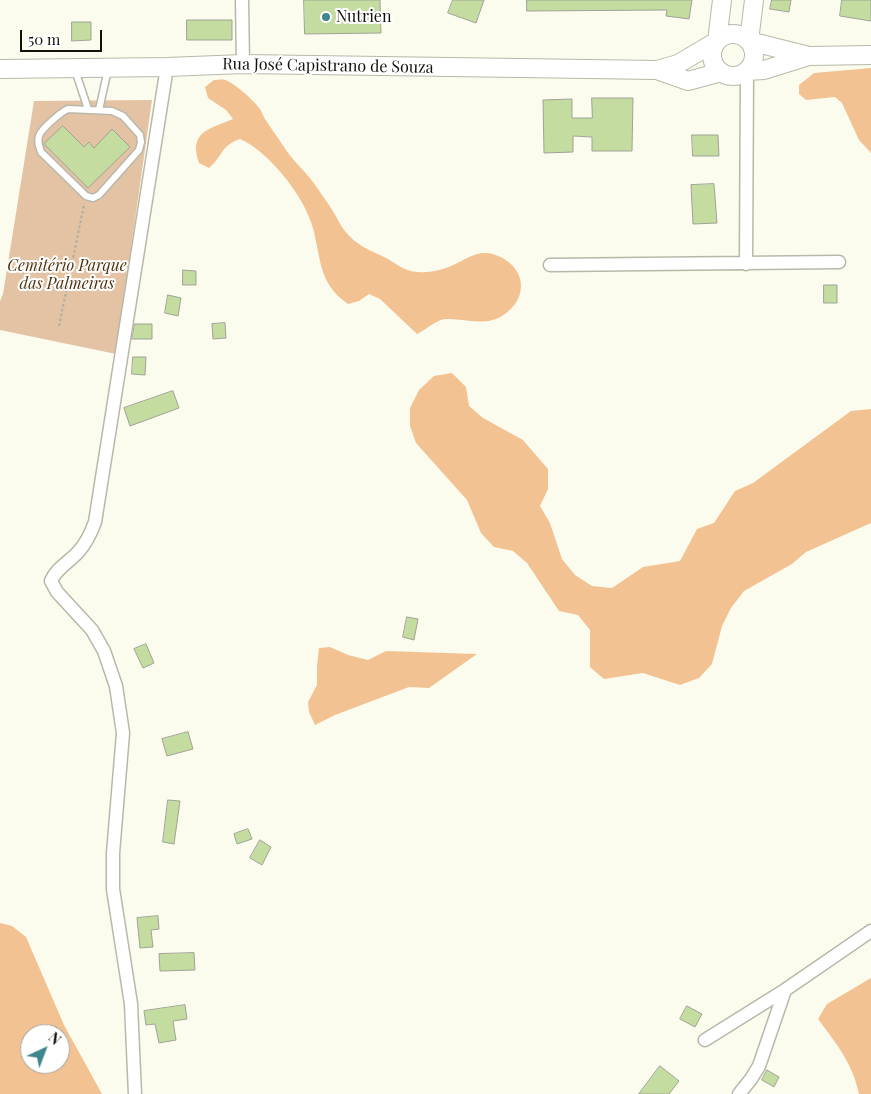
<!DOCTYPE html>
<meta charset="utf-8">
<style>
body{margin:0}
#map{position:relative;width:871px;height:1094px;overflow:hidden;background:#fcfcee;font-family:"Playfair Display",serif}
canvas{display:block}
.north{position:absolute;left:20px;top:1024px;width:50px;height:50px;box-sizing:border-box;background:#fff;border:1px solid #a0a09e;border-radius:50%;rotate:43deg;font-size:14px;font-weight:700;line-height:20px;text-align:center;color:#12120d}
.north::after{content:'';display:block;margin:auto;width:18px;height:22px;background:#3f868e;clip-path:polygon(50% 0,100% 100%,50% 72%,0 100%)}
.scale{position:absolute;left:20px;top:30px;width:82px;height:22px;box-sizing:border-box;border:2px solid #12120d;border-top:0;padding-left:6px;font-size:15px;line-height:18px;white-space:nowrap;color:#12120d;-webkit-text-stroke:4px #fff;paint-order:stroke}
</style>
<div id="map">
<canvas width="871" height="1094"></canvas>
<div class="north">N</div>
<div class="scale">50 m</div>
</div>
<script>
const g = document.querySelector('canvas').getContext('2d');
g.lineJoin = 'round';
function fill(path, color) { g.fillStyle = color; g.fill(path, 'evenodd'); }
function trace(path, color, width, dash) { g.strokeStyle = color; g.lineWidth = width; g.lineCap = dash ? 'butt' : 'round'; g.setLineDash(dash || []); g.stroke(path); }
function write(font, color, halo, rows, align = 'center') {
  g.font = font + ' "Playfair Display",serif'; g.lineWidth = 4; g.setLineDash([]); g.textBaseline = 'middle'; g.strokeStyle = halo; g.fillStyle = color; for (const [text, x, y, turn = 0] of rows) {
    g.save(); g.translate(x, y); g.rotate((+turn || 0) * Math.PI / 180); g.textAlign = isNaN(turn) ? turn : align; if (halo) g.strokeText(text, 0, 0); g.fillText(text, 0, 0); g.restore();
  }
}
const green = new Path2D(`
 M152 100 116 354 0 330V301L3 294 34 101Z`);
const forest = new Path2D(`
 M871 68V153L859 140 842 103 835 97 806 100 799 94V85L814 73Z
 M214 80C217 80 222 79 225 80 235 83 254 101 260 109 262 112 263 116 265 119 271 128 278 138 284 147 292 160 304 170 313 182 320 192 328 203 334 213 337 218 339 222 342 227 354 244 365 248 384 257 395 262 404 272 418 272 428 273 442 270 451 266 466 260 476 250 493 254 526 264 531 298 502 316 484 327 464 318 446 319 437 319 426 330 417 334L380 299 369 294 359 301 348 304C316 282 322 255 311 222 301 193 268 151 240 139 221 145 223 156 209 168L199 163C188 131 210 129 233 119L226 110 208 98 205 87Z
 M452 373 466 387 469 406 483 418 523 440 548 469V489L540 506 550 523 562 559 575 575 592 586 612 588 643 567 680 561 697 529 714 523 735 491 753 483 851 411 871 409V523L806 552 792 564 744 591 731 608 722 626 712 664 699 678 680 685 643 673 604 679 590 667V630L578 615 559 611 527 563 513 551 494 547 481 533 467 500 416 443 410 426V408L419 390 434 376Z
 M330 647 348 655 368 660 386 651 477 654 429 688 409 687 335 715 315 725 309 712 308 702 317 685V667L319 648Z
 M0 923 12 926 26 937 64 1025 102 1094H0ZM30 1034H60V1064H30Z
 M871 978V1094H859C853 1064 836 1043 818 1019L827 1004Z`);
const building = new Path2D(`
 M304 0H380L381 33 305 34Z
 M453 0H484L476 23 448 13Z
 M527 0H692L689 19 666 16 667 10 527 11Z
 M772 0H791L789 12 770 9Z
 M842 0H871V21L840 16Z
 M187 20H232V40H187Z
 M72 22H91V40L72 41Z
 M592 98H633L632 151H592V137L573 136V152L544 153 543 100 572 99V118H592Z
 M63 126 84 147 89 142 94 148 112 129 130 147 88 188 44 144Z
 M692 135H718L719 156H693Z
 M714 184 717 223 693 224 691 185Z
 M183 270 196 271V285H183Z
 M824 285H837V303H824Z
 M168 295 181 298 178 316 165 313Z
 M225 323 226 338 213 339 212 324Z
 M135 324H152V339H132Z
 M133 357H146L145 375 132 374Z
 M173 391 179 408 130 426 124 408Z
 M407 617 418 619 414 640 403 637Z
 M146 644 154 663 143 668 134 649Z
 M188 732 193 749 167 756 162 739Z
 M168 800 180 801 174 844 163 842Z
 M248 829 252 839 237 844 234 834Z
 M260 840 271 847 262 865 250 858Z
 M158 916 159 929 151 930 153 947 140 948 137 918Z
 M194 953 195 970 160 971 159 954Z
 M185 1005 187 1019 173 1021 176 1040 159 1043 155 1024 146 1025 144 1011Z
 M687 1006 702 1014 695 1027 680 1019Z
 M660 1066 679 1081 669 1094H639Z
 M767 1070 779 1077 774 1087 762 1080Z`);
const path = new Path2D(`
 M59 326 84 205`);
const lane = new Path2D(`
 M75 70 88 109
 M68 109 112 111 123 116 140 135 141 142 139 150 99 195 93 198 86 196 41 152C39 146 37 142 39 136 41 129 61 112 68 109Z
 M99 110 108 69`);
const street = new Path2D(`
 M242 0 243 64
 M746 264 747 71
 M550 265 839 262
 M705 1040 785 990 871 931
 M135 1094 131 1004 113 889V853L123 733 116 686 104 651 92 630 57 592 51 581C56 568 71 561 79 551 87 542 91 533 95 522L167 67
 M739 1094 751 1079 759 1066 785 990`);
const secondary = new Path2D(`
 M754 0 749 41 809 56 871 55
 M712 55a21 21 0 1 1 42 0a21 21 0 1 1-42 0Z
 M0 69 167 67 243 64 657 70 688 81 721 72
 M657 70 678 64 717 41 722 0
 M747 71 764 70 809 56`);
const markers = [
 [326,17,5,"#3f868e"]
];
const poiNames = [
 ["Nutrien",336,17]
];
const streetNames = [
 ["Rua José Capistrano de Souza",328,66,1]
];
const parkNames = [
 ["Cemitério Parque",67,266],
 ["das Palmeiras",67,284]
];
fill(green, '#e3c3a3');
fill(forest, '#f2c292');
fill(building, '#c4dca0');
trace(building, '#9ea396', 1);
trace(lane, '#b8b8aa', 9);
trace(street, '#b8b8aa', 15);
trace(secondary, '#b8b8aa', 20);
trace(path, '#acaca1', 2, [2.5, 2.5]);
trace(lane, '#fff', 6);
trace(street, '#fff', 12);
trace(secondary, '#fff', 18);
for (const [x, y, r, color] of markers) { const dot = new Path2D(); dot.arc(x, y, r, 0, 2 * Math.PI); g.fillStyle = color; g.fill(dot); trace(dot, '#fff', 2); }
write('16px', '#12120d', '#fff', poiNames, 'left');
write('16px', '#12120d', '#fff', streetNames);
write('italic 16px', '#50310b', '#fff', parkNames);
</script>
